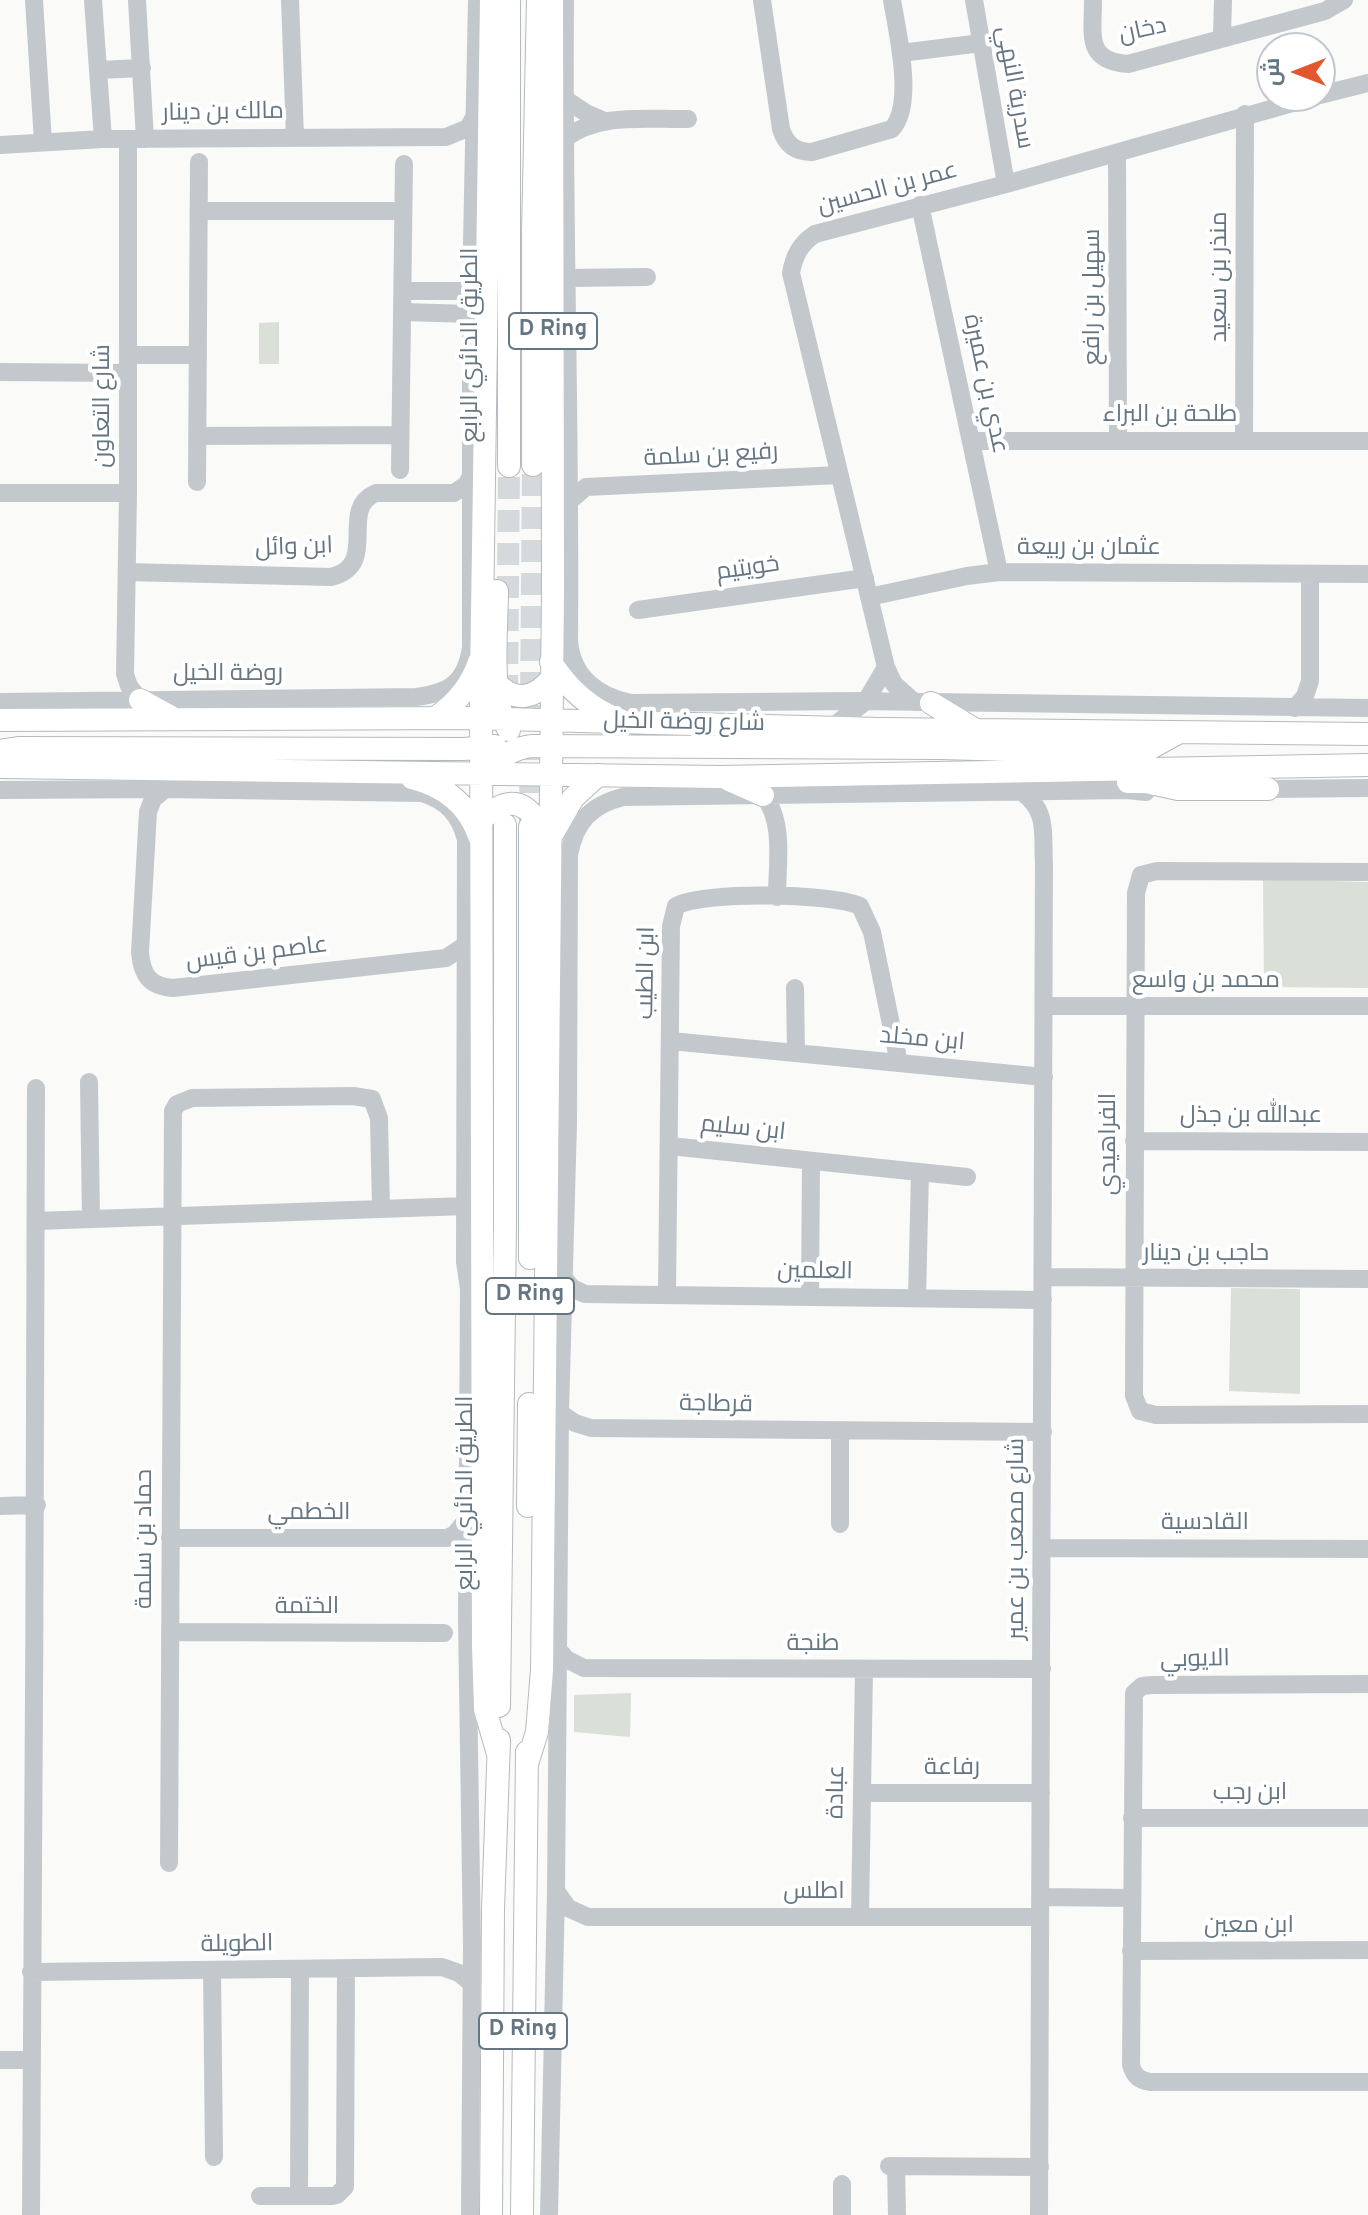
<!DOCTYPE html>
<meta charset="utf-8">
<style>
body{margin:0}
#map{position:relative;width:1368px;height:2215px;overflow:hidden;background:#fafaf8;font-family:Overpass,Cairo,sans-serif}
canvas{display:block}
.north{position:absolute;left:1256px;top:32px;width:80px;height:80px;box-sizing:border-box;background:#fff;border:2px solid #c1c8cd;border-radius:50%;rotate:270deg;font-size:22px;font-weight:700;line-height:32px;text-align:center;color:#657683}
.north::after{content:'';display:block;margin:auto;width:28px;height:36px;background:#e4572e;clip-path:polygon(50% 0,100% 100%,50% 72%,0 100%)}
</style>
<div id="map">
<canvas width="1368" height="2215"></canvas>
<div class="north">ش</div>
</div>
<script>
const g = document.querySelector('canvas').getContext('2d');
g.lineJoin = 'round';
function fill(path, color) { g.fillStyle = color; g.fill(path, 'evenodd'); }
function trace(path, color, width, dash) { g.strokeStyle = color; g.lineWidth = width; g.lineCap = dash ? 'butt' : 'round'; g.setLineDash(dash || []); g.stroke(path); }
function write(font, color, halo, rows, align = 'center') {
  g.font = font + ' Overpass,Cairo,sans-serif'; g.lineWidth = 8; g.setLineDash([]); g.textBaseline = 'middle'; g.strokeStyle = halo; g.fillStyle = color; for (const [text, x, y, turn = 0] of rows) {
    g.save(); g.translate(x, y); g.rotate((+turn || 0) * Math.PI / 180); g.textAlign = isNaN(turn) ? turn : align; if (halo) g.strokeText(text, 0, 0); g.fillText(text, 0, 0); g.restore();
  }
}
const green = new Path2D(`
 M279 322V364H259V323Z
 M1263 879 1368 882V988L1264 987Z
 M1231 1288 1300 1289V1394L1229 1391Z
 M631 1693 630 1737 574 1732V1695Z`);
const majorTunnel = new Path2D(`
 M507 697 509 466
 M530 826 533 465`);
const minor = new Path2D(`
 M34 0 43 142
 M93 0 103 139
 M137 0 145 139
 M290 0 295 137
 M565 0C563 214 571 427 569 641 572 676 597 697 631 703L859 701 1368 708
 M762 0 781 129C786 145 796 152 812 152L892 129C915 104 897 31 892 0
 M974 0 1006 184
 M1093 0C1093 35 1085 61 1128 64L1325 11 1344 0
 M1222 37 1223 0
 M901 53 981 43
 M99 70 142 68
 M1320 95 1368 83
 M565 99 586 113 602 120
 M128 139V493L125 674 129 686 140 700
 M564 139C600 112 646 120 688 119
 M0 145 103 139 446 137 468 128 476 114
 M1117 153 1118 440
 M920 205 999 572
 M199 211H403
 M563 270 568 278 647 277
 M403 291H471
 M403 312 471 314
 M128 355H198
 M0 372 128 373
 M198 436 400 435
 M1244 440 1245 114
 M972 441H1368
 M400 470 404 164
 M197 482 199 162
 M0 493H128
 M565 505 586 487 839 475
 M127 572 331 577C381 565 337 509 376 493H454L466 485 471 476
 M869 597 967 576 999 572 1368 574
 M638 610 865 578
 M0 702 416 697C450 693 466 682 471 647V291L477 0
 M914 702 894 684 886 667 791 273C794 256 800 244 815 234L1006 184 1317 96
 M1295 708 1305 696 1310 681V574
 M831 728 866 701 886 667
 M170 785 153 799 148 812 140 952C142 975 149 986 173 988L446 958 467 944
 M0 790 164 789 422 793C447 801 460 815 466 840L465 1262 469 1289 467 1618 472 1946 470 2215
 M1257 791 1268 789 1368 788
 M1022 792C1049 812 1042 834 1044 864L1039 2215
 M763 795C785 821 777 865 777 897
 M1368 872 1157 871 1141 875 1136 893 1134 1396 1140 1411 1156 1415 1368 1414
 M795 988 796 1053
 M1044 1006H1368
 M671 1041 1044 1077
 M89 1082 91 1219
 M1134 1141 1368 1142
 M670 1146 967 1177
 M36 1221 466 1206
 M1043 1277 1368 1279
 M564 1278 572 1288 585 1294 1043 1300
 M667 1295 671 926 676 906C703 891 831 893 860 906L872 932 899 1063
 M810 1296 811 1161
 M917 1298 920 1172
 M560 1413 575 1423 591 1428 1043 1432
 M0 1506 37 1505
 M840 1524V1431
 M170 1538H447L455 1534 467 1519
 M1042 1548 1368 1549
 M170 1632 444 1633
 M557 1648 566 1659 584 1668 1042 1669
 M1368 1684 1153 1685 1142 1686 1134 1693 1131 2065C1134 2076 1139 2080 1150 2082H1368
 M862 1793H1041
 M1132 1818H1368
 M169 1863 173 1111 177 1104 192 1098 353 1096 372 1099 379 1118 381 1209
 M556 1891 568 1908 588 1917H1040
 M1041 1897 1131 1898
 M860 1917 864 1669
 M1131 1951 1368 1950
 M212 1970 214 2157
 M31 1972 442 1967 459 1973 472 1984
 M0 2060H31
 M889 2166 1040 2167
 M896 2166 897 2215
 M842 2184V2215
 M260 2196H332L337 2195 345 2187 346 1968
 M299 2196 300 1969
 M31 2215C32 1839 37 1464 36 1088
 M549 2215 556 1891 560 1413 568 1123 569 855C575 822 591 805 623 797L1127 790 1146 792`);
const major = new Path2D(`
 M491 0 481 683 483 1646 485 1709 498 1754
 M533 465V234L538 0
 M509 466V0
 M497 591C497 627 489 702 509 730
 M551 662C568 689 590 709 620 720
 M497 684C516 703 535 698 551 679
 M140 700 171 717
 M931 703 974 729
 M435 718C456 704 471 686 479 662
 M0 720 468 718 879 729 1368 734
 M0 751 18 748 464 749 495 746
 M0 767 720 777 1368 765
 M481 772C497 760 512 748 532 746L940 748 1128 753 1149 749 1176 734
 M412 778C445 786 468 804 479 836
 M729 780 763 795
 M1128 782H1146L1178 789H1268
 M481 820C500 802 520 795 536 820
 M530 827V1258
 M553 833 573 798 598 775
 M528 1506 529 1404
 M499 1706 505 1225V825
 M527 1764 537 1732 542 1670 553 590 552 0
 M491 2215 493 1909 499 1740
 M522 2215 527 1752`);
const shields = [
 [553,331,88],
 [530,1296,88],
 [523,2031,88]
];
const shieldNames = [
 ["D Ring",553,331],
 ["D Ring",530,1296],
 ["D Ring",523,2031]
];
const streetNames = [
 ["دخان",1143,32,-12],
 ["سدرية النهي",1013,88,80],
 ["مالك بن دينار",223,114,-1],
 ["عمر بن الحسين",888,190,-15],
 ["منذر بن سعيد",1221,277,-90],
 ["سهيل بن رافع",1094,297,-90],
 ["الطريق الدائري الرابع",472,345,-90],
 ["عدي بن عميرة",984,384,78],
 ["شارع التعاون",104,406,-90],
 ["طلحة بن البراء",1170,416],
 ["رفيع بن سلمة",711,457,-3],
 ["ابن وائل",294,549,-2],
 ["عثمان بن ربيعة",1089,549],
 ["خويتيم",748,570,-8],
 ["روضة الخيل",228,675],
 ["شارع روضة الخيل",684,724,1],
 ["عاصم بن قيس",257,955,-7],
 ["ابن الطيب",648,973,-89],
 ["محمد بن واسع",1206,982],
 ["ابن مخلد",922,1041,5],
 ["عبدالله بن جذل",1251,1117],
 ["ابن سليم",743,1130,6],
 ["الفراهيدي",1110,1144,-90],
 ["حاجب بن دينار",1206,1255],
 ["العلمين",815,1273,1],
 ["قرطاجة",716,1406,1],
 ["الطريق الدائري الرابع",467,1493,-90],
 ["الخطمي",309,1514],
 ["القادسية",1205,1524],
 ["حماد بن سلمة",146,1539,-90],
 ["شارع مصعب بن عمير",1018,1539,-90],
 ["الختمة",307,1608],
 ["طنجة",813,1645],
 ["الايوبي",1195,1661,-1],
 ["رفاعة",952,1769],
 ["عبادة",838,1792,-89],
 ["ابن رجب",1250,1794],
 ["اطلس",814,1893],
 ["ابن معين",1249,1927],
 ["الطويلة",237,1946,-1]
];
fill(green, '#dadfd7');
trace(majorTunnel, '#d5d9db', 22, [22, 11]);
trace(major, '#b5babe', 24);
trace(minor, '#c3c8cc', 18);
trace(major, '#fff', 22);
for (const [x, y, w] of shields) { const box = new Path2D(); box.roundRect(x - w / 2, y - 18, w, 36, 6); g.fillStyle = '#fff'; g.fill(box); trace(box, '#657683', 2); }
write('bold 22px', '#657683', null, shieldNames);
write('24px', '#657683', '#fff', streetNames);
</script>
